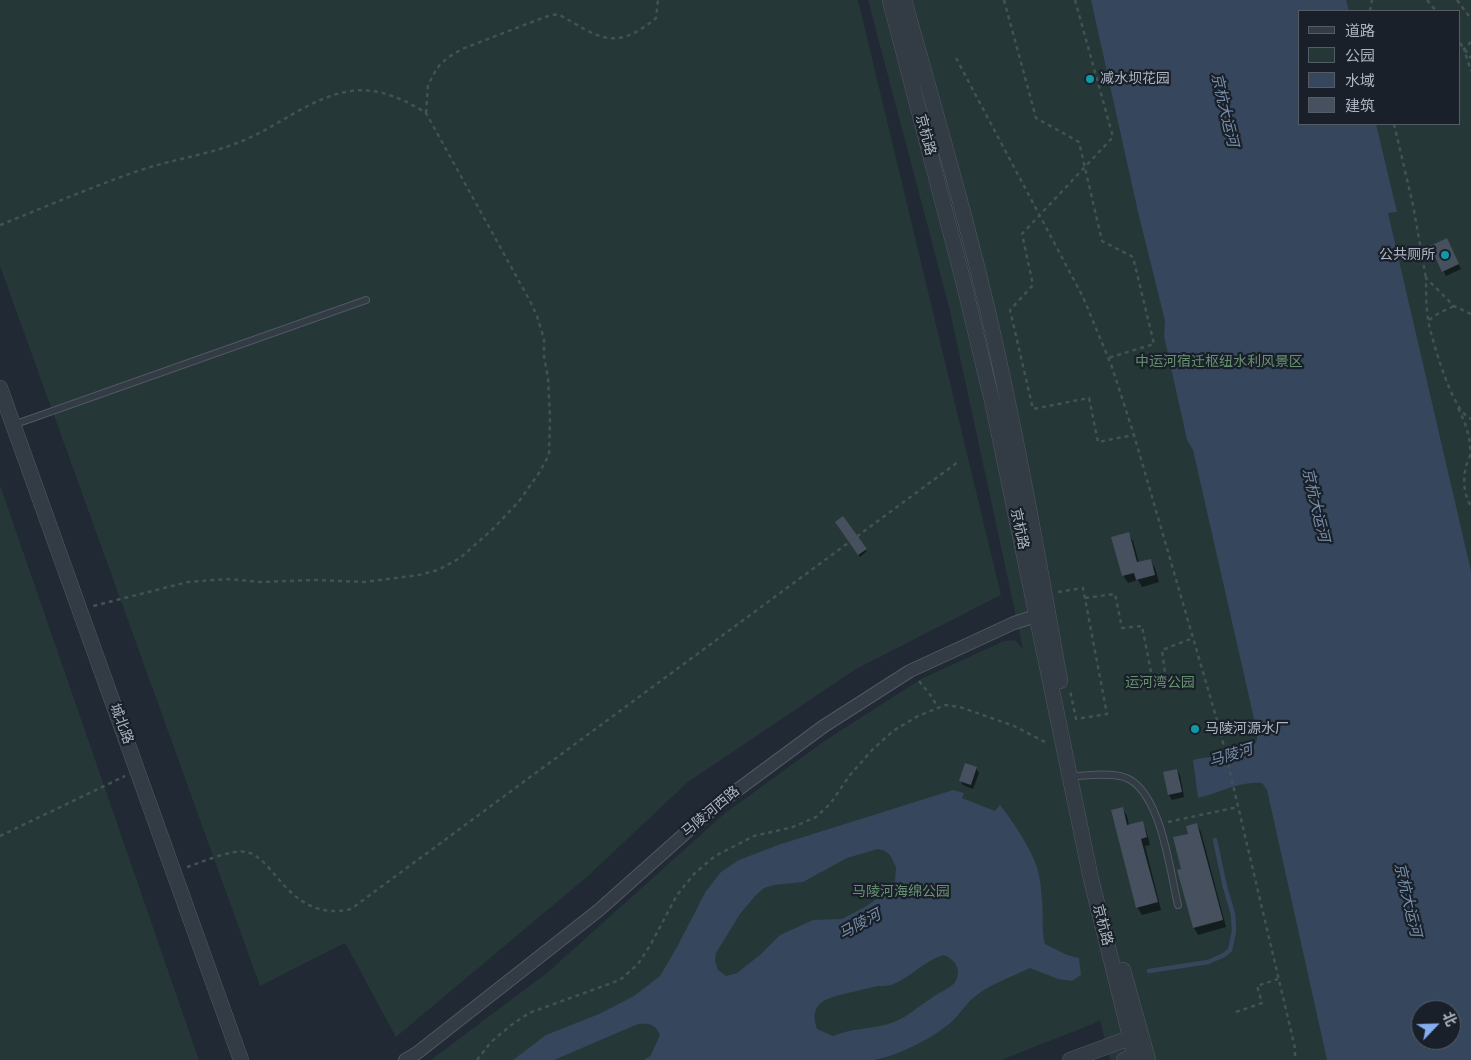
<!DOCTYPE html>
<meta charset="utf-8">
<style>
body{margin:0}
#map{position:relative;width:1471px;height:1060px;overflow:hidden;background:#202934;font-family:"Varela Round","Noto Sans SC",sans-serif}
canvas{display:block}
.legend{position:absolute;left:1298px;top:10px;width:162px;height:115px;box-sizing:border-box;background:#192029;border:1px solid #545c66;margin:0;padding:6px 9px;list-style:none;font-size:15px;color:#adb5c2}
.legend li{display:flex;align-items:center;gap:10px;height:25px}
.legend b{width:25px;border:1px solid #545c66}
.north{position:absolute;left:1411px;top:1000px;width:50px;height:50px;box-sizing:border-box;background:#192029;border:1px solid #545c66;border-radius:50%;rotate:66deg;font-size:14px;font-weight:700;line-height:20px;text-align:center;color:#adb5c2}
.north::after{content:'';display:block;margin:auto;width:18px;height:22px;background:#84aef0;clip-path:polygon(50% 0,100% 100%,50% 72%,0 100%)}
</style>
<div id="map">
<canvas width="1471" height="1060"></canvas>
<ul class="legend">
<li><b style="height:6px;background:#333b45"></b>道路</li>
<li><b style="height:14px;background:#253737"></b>公园</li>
<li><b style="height:14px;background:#36465c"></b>水域</li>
<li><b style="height:14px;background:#46505e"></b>建筑</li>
</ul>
<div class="north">北</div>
</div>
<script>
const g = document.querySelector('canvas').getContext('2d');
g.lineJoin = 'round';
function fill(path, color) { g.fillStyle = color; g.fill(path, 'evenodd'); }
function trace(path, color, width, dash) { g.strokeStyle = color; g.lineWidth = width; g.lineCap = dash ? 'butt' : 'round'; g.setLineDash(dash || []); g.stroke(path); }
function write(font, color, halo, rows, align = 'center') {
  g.font = font + ' "Varela Round","Noto Sans SC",sans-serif'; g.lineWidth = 4.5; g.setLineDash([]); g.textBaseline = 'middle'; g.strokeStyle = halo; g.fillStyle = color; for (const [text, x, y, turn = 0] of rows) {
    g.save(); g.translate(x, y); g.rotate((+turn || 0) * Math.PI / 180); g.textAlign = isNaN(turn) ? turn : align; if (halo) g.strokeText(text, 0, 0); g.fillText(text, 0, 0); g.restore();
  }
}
const green = new Path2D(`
 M0 0H858L1001 595 856 669 688 782 587 877 396 1037 345 943 260 986 0 266Z
 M868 0H1471V1060H1110L1100 1020 1093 1024 1001 1060H431L548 972 725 813 826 740 921 679 1004 641 1015 640 1023 649 950 311ZM1300 11H1460V124H1300ZM1421 1010H1451V1040H1421Z
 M0 485 199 1060H0Z`);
const water = new Path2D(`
 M1091 0H1346L1349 11H1300V124H1376L1397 212 1388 213 1471 571V1060H1327L1267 790 1262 783C1240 781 1219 793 1198 798L1193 760C1206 756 1252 756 1257 740 1257 737 1257 734 1257 732L1193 450 1187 440 1164 336 1165 321 1138 212ZM1421 1010H1451V1040H1421Z
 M953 790 964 793 962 798 995 811 1000 805C1013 822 1027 842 1035 862 1040 874 1041 888 1042 901 1044 916 1041 929 1045 944L1067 955 1079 958 1081 975 1072 981 1058 979 1030 968C1010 978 989 984 972 999 964 1006 958 1017 949 1024 931 1039 897 1056 874 1060H644L651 1055 660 1035C655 1024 650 1023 638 1024L554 1060H513L546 1035 599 1014 634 996 660 976 677 947 706 891 721 872 739 860 778 845ZM878 849 885 851 890 855 896 867 895 882 888 891 865 907 842 919 813 920 780 935 761 954 737 973 726 976 718 970 715 961 716 953 740 914 755 896 764 888 774 885 803 882 847 858ZM943 955C954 958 963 970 955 982 951 988 939 992 933 997 920 1005 909 1016 894 1022 874 1030 853 1027 833 1036L817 1029C808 1002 827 998 848 993 858 991 868 988 878 986 884 986 889 986 894 984 912 976 924 961 943 955Z`);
const shadow = new Path2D(`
 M1449 245 1461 269 1446 276 1432 247Z
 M843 518 867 551 860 557 842 530Z
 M1128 534 1133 541 1139 563 1150 560 1155 568 1159 582 1142 587 1138 580 1128 583 1123 575Z
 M976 768 979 773 973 789 963 785 960 780Z
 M1177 770 1180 775 1184 797 1172 800 1169 795Z
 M1122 808 1127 816 1129 825 1142 822 1146 830 1150 845 1145 846 1161 910 1142 915 1137 907Z
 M1197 825 1201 832 1226 927 1198 935 1194 928 1182 870 1190 835Z`);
const stream = new Path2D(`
 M1149 971 1208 962 1224 955 1230 950 1234 931 1233 914 1225 887 1215 840`);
const building = new Path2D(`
 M1447 238 1459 264 1442 272 1430 246Z
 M843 516 867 549 858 555 835 522Z
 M1129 532 1137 562 1151 559 1155 575 1136 580 1134 573 1122 576 1111 537Z
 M965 763 977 767 971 785 959 781Z
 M1177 769 1182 792 1168 795 1163 772Z
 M1123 807 1127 825 1143 821 1147 837 1141 839 1158 902 1136 908 1111 810Z
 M1197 823 1223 920 1193 928 1177 870 1181 869 1173 837 1188 834 1186 826Z`);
const path = new Path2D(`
 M1004 0 1036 118 1079 142 1102 241 1133 257 1154 344 1108 358
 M1075 0 1113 137 1022 234 1033 285 1010 310 1033 409 1089 398 1098 442 1133 435
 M1427 0 1436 11
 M1457 0 1471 19
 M1370 11 1372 0
 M1471 42 1464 49 1471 71
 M1460 43 1471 58
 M956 58 1083 297 1112 367 1134 435 1221 734 1295 1048V1060
 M426 113 428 85 437 68 447 58 462 49 545 17 558 14C599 37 614 53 656 18L658 0
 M1394 124 1413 205 1426 278
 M0 225C45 207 89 188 135 172 168 160 204 156 237 143 276 129 309 97 351 91 377 87 404 99 426 113L530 301 537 316 544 339V356L548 378 550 417 549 455 539 473 520 500 494 528 460 558 438 570 419 575 365 582 315 580 260 582 228 579 188 582 93 606
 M1471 314 1454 306 1426 278C1426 293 1426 310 1429 325 1434 345 1452 411 1471 419
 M1429 320 1439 313 1454 306
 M1458 408C1466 424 1471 437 1470 456
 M1471 455C1462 468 1462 493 1471 506
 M1058 592 1083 588 1107 714 1076 719 1070 690
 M1085 598 1115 594 1122 628 1142 626 1152 677 1165 673 1162 650 1193 638
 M919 681 932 697 938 708
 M1168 822 1238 807
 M0 836 125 776
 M187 867C203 862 231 849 247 852 259 855 268 867 276 876 296 901 318 917 351 909L958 462
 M1236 1012 1262 1003 1257 986 1278 979
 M477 1060 491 1042 510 1026 529 1013 620 980 638 964 651 944 677 895 694 874 715 856 754 836 793 827 816 817 830 804 850 775 872 750 893 731 918 716 945 705 960 707 1014 726 1047 743`);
const service = new Path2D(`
 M13 425 366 300
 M1078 776C1093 775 1110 773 1124 777 1161 789 1170 872 1178 905`);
const minor = new Path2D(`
 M405 1060 417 1053 599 910 717 805 824 726 910 671 1014 623 1045 613`);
const tertiary = new Path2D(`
 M890 0 964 284 993 405 1091 879 1136 1060
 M904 0C934 108 966 216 991 325 1018 443 1039 562 1060 681
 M0 388 241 1060
 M1123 970 1148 1060
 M1070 1060 1130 1038 1143 1042 1135 1056 1124 1060`);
const markers = [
 [1090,79,5,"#0f9aa8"],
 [1445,255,5,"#0f9aa8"],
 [1195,729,5,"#0f9aa8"]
];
const poiNames = [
 ["减水坝花园",1100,79],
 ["公共厕所",1435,255,"right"],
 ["马陵河源水厂",1205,729]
];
const streetNames = [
 ["京杭路",925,135,75],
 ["京杭路",1019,529,78],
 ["城北路",121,724,70],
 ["马陵河西路",711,812,-40],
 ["京杭路",1102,925,76]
];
const parkNames = [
 ["中运河宿迁枢纽水利风景区",1219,362],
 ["运河湾公园",1160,683],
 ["马陵河海绵公园",901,892]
];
const waterNames = [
 ["京杭大运河",1224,110,77],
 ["京杭大运河",1315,505,77],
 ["马陵河",1231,756,-17],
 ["京杭大运河",1407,900,77],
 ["马陵河",860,925,-29]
];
fill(green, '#253737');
fill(water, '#36465c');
fill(shadow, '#0007');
trace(stream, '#36465c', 4.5);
fill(building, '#46505e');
trace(service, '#515863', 8);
trace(minor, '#515863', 14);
trace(tertiary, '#515863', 16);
trace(path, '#425255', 2.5, [4, 4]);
trace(service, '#333b45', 6);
trace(minor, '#333b45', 12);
trace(tertiary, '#333b45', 15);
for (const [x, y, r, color] of markers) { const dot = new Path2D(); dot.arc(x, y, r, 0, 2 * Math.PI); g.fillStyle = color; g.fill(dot); trace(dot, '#192029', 2); }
write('14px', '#adb5c2', '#192029', poiNames, 'left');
write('14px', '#adb5c2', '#192029', streetNames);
write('14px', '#679070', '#192029', parkNames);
write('italic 15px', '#778da9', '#192029', waterNames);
</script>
